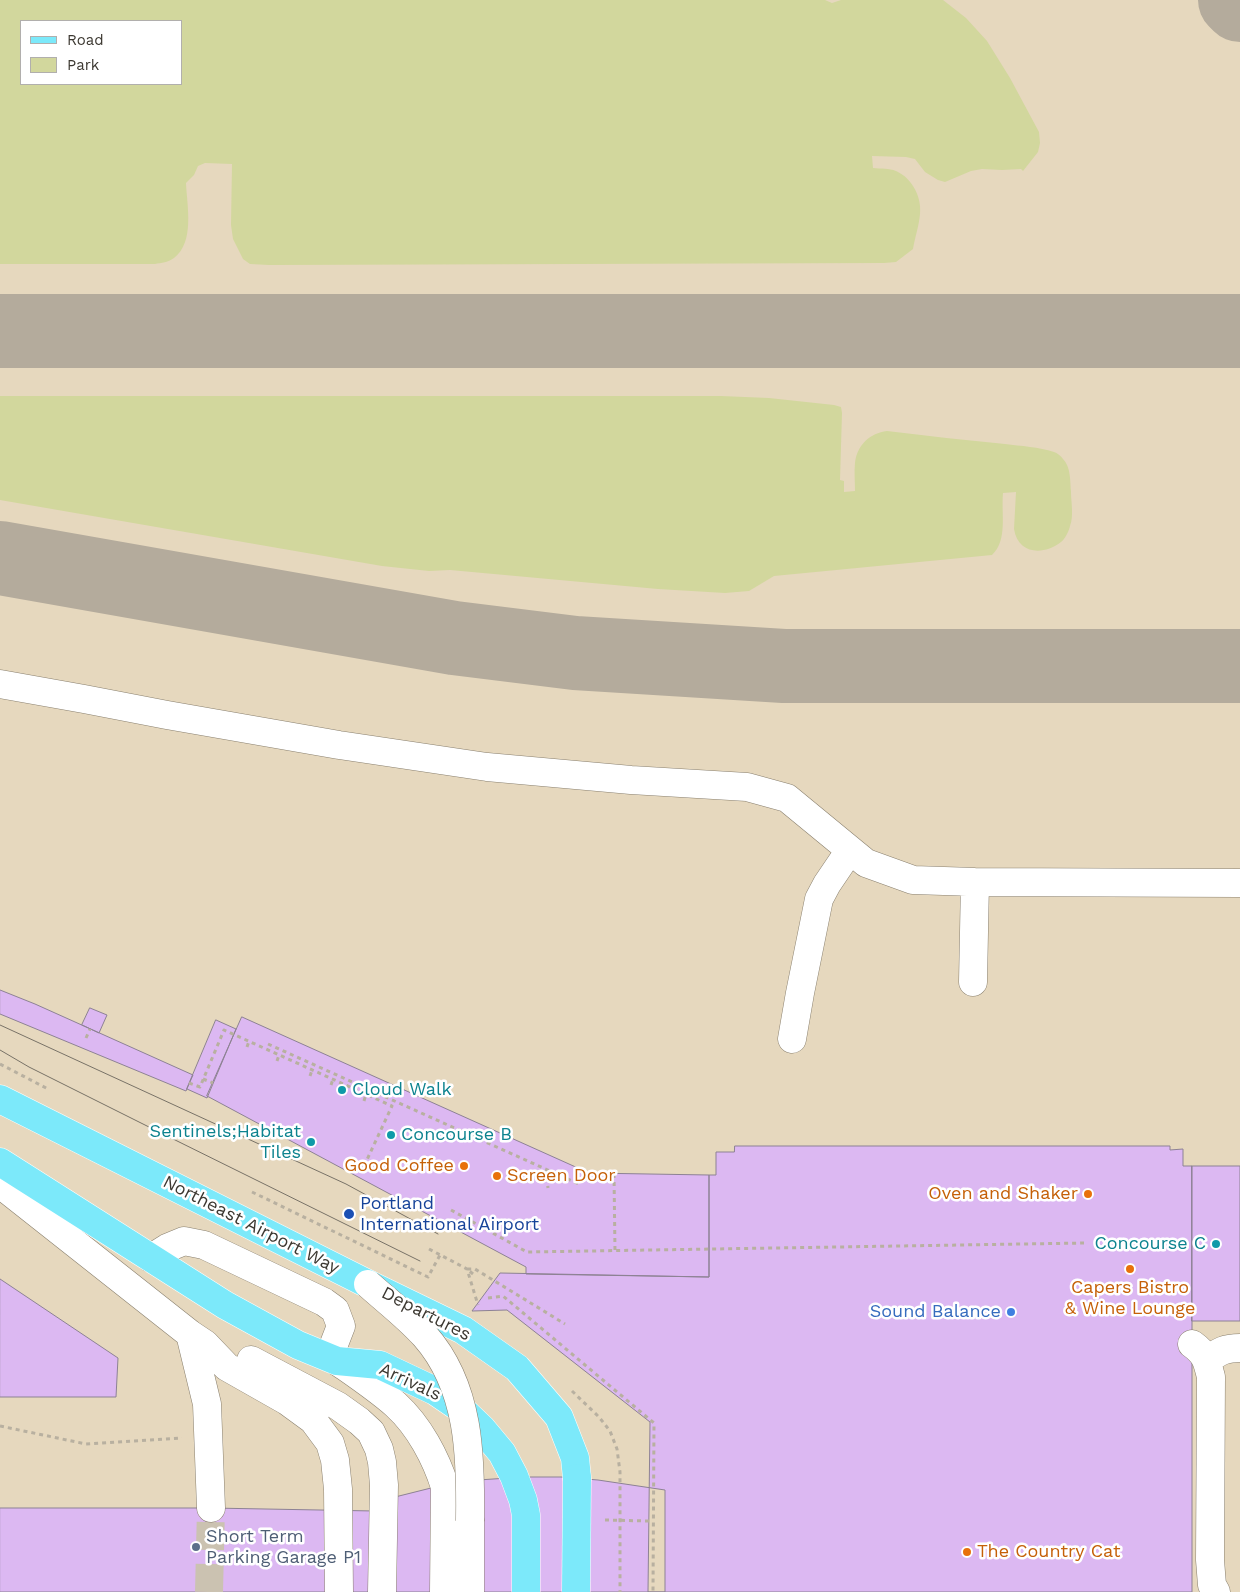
<!DOCTYPE html>
<style>
body{margin:0}
#map{position:relative;width:1240px;height:1592px;overflow:hidden;background:#efe4d1;font-family:"Work Sans",sans-serif}
canvas{display:block}
.legend{position:absolute;left:20px;top:20px;width:162px;height:65px;box-sizing:border-box;background:#fff;border:1px solid #b1afad;margin:0;padding:6px 9px;list-style:none;font-size:15px;color:#3c3831}
.legend li{display:flex;align-items:center;gap:10px;height:25px}
.legend b{width:25px;border:1px solid #b1afad}
</style>
<div id="map">
<canvas width="1240" height="1592"></canvas>
<ul class="legend">
<li><b style="height:6px;background:#7ce9fa"></b>Road</li>
<li><b style="height:14px;background:#d2d79d"></b>Park</li>
</ul>
</div>
<script>
const g = document.querySelector('canvas').getContext('2d');
g.lineJoin = 'round';
function fill(path, color) { g.fillStyle = color; g.fill(path, 'evenodd'); }
function trace(path, color, width, dash) { g.strokeStyle = color; g.lineWidth = width; g.lineCap = dash ? 'butt' : 'round'; g.setLineDash(dash || []); g.stroke(path); }
function write(font, color, halo, rows, align = 'center') {
  g.font = font + ' "Work Sans",sans-serif'; g.lineWidth = 5; g.setLineDash([]); g.textBaseline = 'middle'; g.strokeStyle = halo; g.fillStyle = color; for (const [text, x, y, turn = 0] of rows) {
    g.save(); g.translate(x, y); g.rotate((+turn || 0) * Math.PI / 180); g.textAlign = isNaN(turn) ? turn : align; if (halo) g.strokeText(text, 0, 0); g.fillText(text, 0, 0); g.restore();
  }
}
const built = new Path2D(`
 M0 0H1240V1592H0ZM21 21H181V84H21Z`);
const green = new Path2D(`
 M0 0H825L832 3 841 0H943L966 18 987 41 1010 78 1039 132 1040 143 1038 152 1023 171 1021 169 1002 170 982 169 971 171 945 182 938 180 925 172 915 159 906 157 872 156 873 168C881 169 889 168 896 171 912 178 922 197 920 214 919 226 915 237 913 249L896 262 884 263 269 265 250 264 243 259 233 239 231 225 232 164 205 163 198 166 194 175 186 183C187 206 195 242 174 258 169 262 161 263 155 264H0ZM181 21V84H21V21Z
 M0 396H721L769 398 834 405 841 407 842 413 840 480 844 481V492L855 491C855 482 854 472 855 463 857 445 870 433 887 431 927 436 966 440 1005 444 1021 446 1039 447 1054 452 1057 453 1061 456 1063 459 1071 467 1070 481 1071 492 1071 502 1074 516 1070 526 1069 531 1065 539 1061 542 1043 556 1018 554 1014 529L1016 492 1003 493C1001 514 1008 540 992 555L774 576 749 591 725 593 658 589 450 570 429 571 382 566 0 500Z`);
const taxiway = new Path2D(`
 M1235 0 1240 5
 M0 331H1240
 M0 558 454 638 575 653 784 666H1240`);
const building = new Path2D(`
 M0 990 35 1004 193 1075 186 1091 0 1014Z
 M90 1008 107 1015 99 1033 82 1025Z
 M242 1017 589 1173 709 1175V1277L526 1274V1267L207 1096Z
 M216 1020 236 1029 207 1098 187 1089Z
 M735 1146H1170V1150L1183 1149V1166H1192V1592H648L650 1422 507 1310 472 1311 500 1273 709 1277V1175H716V1152H734Z
 M1192 1166H1240V1321H1192Z
 M0 1279 118 1358 116 1397H0Z
 M523 1477H561L598 1480 665 1490V1592H391V1498L435 1487 479 1480Z
 M0 1508H211L374 1511 391 1592H0Z`);
const minorTunnel = new Path2D(`
 M209 1592 211 1508`);
const path = new Path2D(`
 M86 1038 90 1029
 M268 1044 581 1185
 M247 1047 249 1041
 M277 1061 279 1055
 M0 1064 48 1089
 M310 1076 312 1070
 M203 1079 213 1083
 M189 1083 200 1087 224 1030 392 1106 365 1164
 M331 1085 333 1079
 M364 1101 366 1094
 M546 1170 548 1188
 M614 1174 615 1252
 M252 1192 428 1277 440 1255
 M451 1210 527 1252 1084 1243
 M429 1249 467 1269 478 1305
 M473 1274 467 1269H475L565 1324
 M488 1298 503 1296 654 1423 653 1592
 M0 1426 86 1444 182 1438
 M605 1520 649 1521`);
const minor = new Path2D(`
 M0 684 84 699 167 715 339 745 487 767 631 780 747 787 787 798 866 863 913 880 975 882 1240 883
 M973 982 975 882
 M792 1039 800 993 819 899 827 884 850 850
 M0 1184 190 1334 205 1344 227 1367 287 1401 313 1420 330 1443 335 1460 338 1489 339 1592
 M151 1258 167 1248 184 1241 204 1245 324 1302 335 1310 341 1326 329 1357
 M190 1334 207 1404 211 1508
 M1192 1344C1206 1354 1207 1361 1211 1377L1210 1560 1212 1585 1216 1592
 M251 1360 338 1406 359 1421 371 1432 379 1449 382 1462 384 1485 382 1592
 M1207 1360C1220 1351 1225 1348 1240 1348
 M337 1361C357 1375 378 1389 396 1405 419 1426 436 1458 445 1487L444 1592
 M470 1521V1592`);
const major = new Path2D(`
 M0 1099 368 1284 463 1330 517 1368 559 1417 575 1458 577 1478
 M0 1162 225 1305 298 1345 337 1361 380 1365 435 1391 460 1408 482 1429 502 1453 514 1476 523 1500 526 1515V1592`);
const tram = new Path2D(`
 M0 1025 346 1184 438 1234
 M0 1050 29 1067 163 1134 420 1261`);
const pathBridge = new Path2D(`
 M572 1391 599 1417 610 1431 617 1449 620 1472V1592`);
const minorBridge = new Path2D(`
 M368 1284C387 1301 408 1317 425 1336 470 1387 471 1457 470 1521`);
const majorBridge = new Path2D(`
 M576 1592 577 1478`);
const markers = [
 [342,1090,5,"#0f9aa8"],
 [391,1135,5,"#0f9aa8"],
 [311,1142,5,"#0f9aa8"],
 [464,1166,5,"#e8710a"],
 [497,1176,5,"#e8710a"],
 [1088,1194,5,"#e8710a"],
 [349,1214,6,"#1a4fb4"],
 [1216,1244,5,"#0f9aa8"],
 [1130,1269,5,"#e8710a"],
 [1011,1312,5,"#3f7fe0"],
 [196,1547,5,"#5c6f8a"],
 [967,1552,5,"#e8710a"]
];
const cultureNames = [
 ["Cloud Walk",352,1090],
 ["Sentinels;Habitat",301,1132,"right"],
 ["Tiles",301,1153,"right"],
 ["Concourse B",401,1135],
 ["Concourse C",1206,1244,"right"]
];
const foodNames = [
 ["Good Coffee",454,1166],
 ["Screen Door",507,1176,"left"],
 ["Oven and Shaker",1078,1194],
 ["Capers Bistro",1130,1288,"center"],
 ["& Wine Lounge",1130,1309,"center"],
 ["The Country Cat",977,1552,"left"]
];
const transitNames = [
 ["Portland",360,1204],
 ["International Airport",360,1225]
];
const streetNames = [
 ["Northeast Airport Way",251,1225,27],
 ["Departures",426,1314,27],
 ["Arrivals",410,1382,25]
];
const shopNames = [
 ["Sound Balance",1001,1312]
];
const serviceNames = [
 ["Short Term",206,1537],
 ["Parking Garage P1",206,1558]
];
fill(built, '#e6d8be');
fill(green, '#d2d79d');
trace(taxiway, '#b4ab9c', 74);
fill(building, '#dcb8f2');
trace(building, '#8d8294', 1);
trace(minorTunnel, '#cbc2b1', 28, [28, 14]);
trace(minor, '#8a806f', 29);
trace(major, '#fff', 29);
trace(path, '#b8b0a0', 3, [4, 4]);
trace(minor, '#fff', 28);
trace(major, '#7ce9fa', 28);
trace(tram, '#787267', 1);
trace(minorBridge, '#8a806f', 29, []);
trace(majorBridge, '#fff', 29, []);
trace(pathBridge, '#b8b0a0', 3, [4, 4]);
trace(minorBridge, '#fff', 28);
trace(majorBridge, '#7ce9fa', 28);
for (const [x, y, r, color] of markers) { const dot = new Path2D(); dot.arc(x, y, r, 0, 2 * Math.PI); g.fillStyle = color; g.fill(dot); trace(dot, '#fff', 2); }
write('18px', '#0d838f', '#fff', cultureNames, 'left');
write('18px', '#c56008', '#fff', foodNames, 'right');
write('18px', '#164399', '#fff', transitNames, 'left');
write('18px', '#3c3831', '#fff', streetNames);
write('18px', '#366cbe', '#fff', shopNames, 'right');
write('18px', '#4e5e75', '#fff', serviceNames, 'left');
</script>
